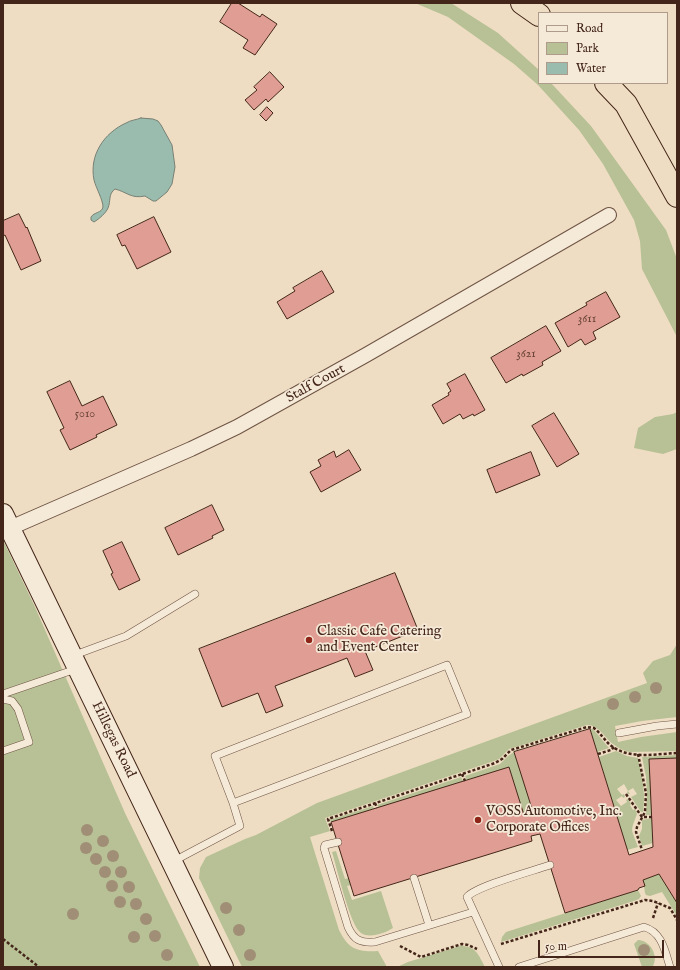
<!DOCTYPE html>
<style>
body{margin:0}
#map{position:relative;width:680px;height:970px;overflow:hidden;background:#efddc3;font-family:"IM FELL English",serif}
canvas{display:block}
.frame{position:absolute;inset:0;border:4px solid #432619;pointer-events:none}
.legend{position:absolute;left:538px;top:12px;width:130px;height:72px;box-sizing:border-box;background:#f5e9d8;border:1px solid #ae9b8c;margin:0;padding:5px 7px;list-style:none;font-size:12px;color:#432619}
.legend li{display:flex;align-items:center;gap:8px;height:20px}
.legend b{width:20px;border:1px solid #ae9b8c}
.scale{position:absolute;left:538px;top:940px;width:126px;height:18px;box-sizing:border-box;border:2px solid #432619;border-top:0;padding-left:5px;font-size:12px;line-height:14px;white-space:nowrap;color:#432619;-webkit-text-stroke:3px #f5e9d8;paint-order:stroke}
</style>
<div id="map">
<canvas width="680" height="970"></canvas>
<div class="frame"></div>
<ul class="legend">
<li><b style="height:5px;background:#f5e9d8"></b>Road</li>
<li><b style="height:11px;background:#b7c195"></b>Park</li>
<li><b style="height:11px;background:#9abcaf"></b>Water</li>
</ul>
<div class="scale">50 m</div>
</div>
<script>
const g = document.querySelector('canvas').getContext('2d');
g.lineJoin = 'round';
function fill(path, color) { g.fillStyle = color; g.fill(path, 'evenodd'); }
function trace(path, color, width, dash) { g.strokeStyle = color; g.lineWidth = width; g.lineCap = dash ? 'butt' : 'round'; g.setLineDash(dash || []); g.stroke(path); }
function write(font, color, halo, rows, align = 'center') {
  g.font = font + ' "IM FELL English",serif'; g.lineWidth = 3.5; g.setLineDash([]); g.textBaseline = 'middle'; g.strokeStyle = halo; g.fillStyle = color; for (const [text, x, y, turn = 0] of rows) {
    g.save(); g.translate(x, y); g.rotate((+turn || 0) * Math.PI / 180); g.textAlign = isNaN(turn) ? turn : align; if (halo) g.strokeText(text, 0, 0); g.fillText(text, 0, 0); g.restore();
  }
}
const green = new Path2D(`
 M415 3H451L498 33 539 70V83H551L591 126 666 230 677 259V337L642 269 640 241 634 220 603 164 579 130 538 85 514 64 448 17Z
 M677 412V449L663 454 634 448 638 428 655 417 673 414Z
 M3 540 35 607 125 813 200 967H3Z
 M677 644V717L642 721 615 726 618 742 641 737 677 732V751L630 752C624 751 618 748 613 744 604 737 599 725 587 725L509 749 499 759 494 761 325 818 330 831 310 837 339 930C349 950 358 952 378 951L387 967H242L199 878 200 868 206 857 245 839 256 835 317 803 647 683 643 673 653 661 670 655Z
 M590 729H593L609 748 597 752Z
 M616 751 627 756 638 758C642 775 646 794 643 812H641L631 797 637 794 633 788 628 791 630 794H628L627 792 628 791 624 784 617 789 622 795 624 794 625 797 623 798 622 796 616 800 621 806 627 802 626 800 628 799 631 804 630 805 633 810 635 809 637 814C630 833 631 827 638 847L627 850 599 757Z
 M514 752 533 812 524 815 509 767 467 780 465 776 500 764 508 756Z
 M677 755V758L652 815H646L647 795 646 777 642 757Z
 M461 777 463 781 379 808 377 805Z
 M373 806 374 809 331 822 330 820Z
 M652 818 653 843 642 846 639 836 642 829V820Z
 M336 851 345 879 349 878 351 885 347 886 352 900 381 891 393 928C385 933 370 939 361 933 350 926 337 868 332 852Z
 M659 874 677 903V916L662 892 650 896 646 895 645 893 643 880Z
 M638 890 641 896 639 899 634 901 501 942 502 937 506 932Z
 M638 940C650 940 659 956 653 966L642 967 634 944Z
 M460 946C476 946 478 954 485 967H397L408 962Z`);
const water = new Path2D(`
 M141 118 153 119 158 121 161 125 172 145 175 167 172 184 167 192 156 201H153L145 196C131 199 127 192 115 189 108 194 111 201 108 208 106 213 99 219 94 222L91 220V217C94 212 102 213 103 207 103 200 96 188 94 180 89 155 104 133 126 123 131 120 136 120 141 118Z`);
const building = new Path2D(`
 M232 3H238L260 17 262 14 277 24 255 55 243 48 248 40 220 22Z
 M270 72 284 87 268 102 266 99 254 110 245 100 257 90 254 87Z
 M267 107 273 113 266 121 260 115Z
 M19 214 26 228 27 227 41 261 21 270 5 235 3 236V221Z
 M154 217 171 252 137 269 125 245 122 246 117 235Z
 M322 271 334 292 287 319 277 302 295 291 293 288Z
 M606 292 620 317 593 332 596 339 585 345 581 339 568 347 555 323 587 305 586 303Z
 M546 326 561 351 542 362 543 365 523 376 522 374 506 383 491 358Z
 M465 374 485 410 474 416 473 414 463 419 460 414 443 424 432 405 449 395 448 393 451 391 447 384Z
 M70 381 82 406 103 396 117 425 96 435 97 437 70 450 60 430 64 428 47 392Z
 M554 413 579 454 557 467 532 426Z
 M349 450 361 470 321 492 310 472 321 466 318 460 334 451 336 457Z
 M531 452 540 475 496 493 487 470Z
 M212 505 224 530 212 536 213 538 178 555 165 528Z
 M122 542 140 580 119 590 111 574 113 573 103 551Z
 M395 573 418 630 365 651 373 670 355 677 347 658 275 686 283 706 266 713 258 693 222 707 199 649Z
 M590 729 629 855 653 847 649 759 677 758V903L659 874 643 880 645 886 639 888 638 890 565 913 540 834 531 836 532 841 354 896 331 822 509 767 524 815 533 812 514 752Z`);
const path = new Path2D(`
 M598 754 611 750 614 747
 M638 754 646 793 645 812 637 827 636 832 642 850
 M462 774 465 781
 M626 794 642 817H652
 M375 803 377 808
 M332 831 328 819 495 763 502 759 511 750 587 727 594 728C600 733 604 739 609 744 627 760 655 754 677 753
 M653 918 658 903
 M3 939 39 967
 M501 944 645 900 653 901 670 908 677 920
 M400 946 421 957 462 944 468 945 477 949`);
const lane = new Path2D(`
 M72 656 126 636 195 594
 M3 694 76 669
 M3 699 12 701 18 709 29 742 3 751
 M619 733 657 726 677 724
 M338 842 325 845 324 848 348 927C354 940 360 943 375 942L473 912
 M172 862 240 826 233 803 215 756 447 665 467 714 233 803
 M414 878 429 925
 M499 967 467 897C476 886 533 871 550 865
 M519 967 644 927C662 932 665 951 670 967`);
const street = new Path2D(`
 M10 528 191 449 237 427 366 355 609 215`);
const secondary = new Path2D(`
 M3 514 223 967`);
const highway = new Path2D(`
 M522 3 539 15
 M606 83 626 104 677 196`);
const trees = [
 [656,688],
 [635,697],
 [613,704],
 [87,830],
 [103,841],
 [86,848],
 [113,856],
 [96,859],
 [105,872],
 [121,872],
 [112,886],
 [129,887],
 [120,902],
 [136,904],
 [226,908],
 [73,914],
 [146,919],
 [239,930],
 [155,936],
 [134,937],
 [644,950],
 [167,955],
 [250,955]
];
const markers = [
 [309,640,4,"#8f2418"],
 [478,820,4,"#8f2418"]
];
const numberNames = [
 ["3611",587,320],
 ["3621",526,355],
 ["5010",85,415]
];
const streetNames = [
 ["Stalf Court",316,384,-29],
 ["Hillegas Road",113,740,64]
];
const poiNames = [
 ["Classic Cafe Catering",317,632],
 ["and Event Center",317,648],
 ["VOSS Automotive, Inc.",486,812],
 ["Corporate Offices",486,828]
];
fill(green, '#b7c195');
fill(water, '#9abcaf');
trace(water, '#778073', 1);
fill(building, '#df9d93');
trace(building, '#432619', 1);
trace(lane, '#6e5444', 8);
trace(street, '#6e5444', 16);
trace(secondary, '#432619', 22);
trace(highway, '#432619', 24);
trace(path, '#432619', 2.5, [3, 2]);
trace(lane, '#f5e9d8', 7);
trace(street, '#f5e9d8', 14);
trace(secondary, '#f5e9d8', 20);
trace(highway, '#efddc3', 22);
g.fillStyle = '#a08e77';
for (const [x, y] of trees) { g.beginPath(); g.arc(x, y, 6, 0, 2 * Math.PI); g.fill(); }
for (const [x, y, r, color] of markers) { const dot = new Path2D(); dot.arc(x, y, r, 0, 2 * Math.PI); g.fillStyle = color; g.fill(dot); trace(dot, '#f5e9d8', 1.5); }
write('12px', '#6a4438', null, numberNames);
write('14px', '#432619', '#f5e9d8', streetNames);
write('14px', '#432619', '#f5e9d8', poiNames, 'left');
</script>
